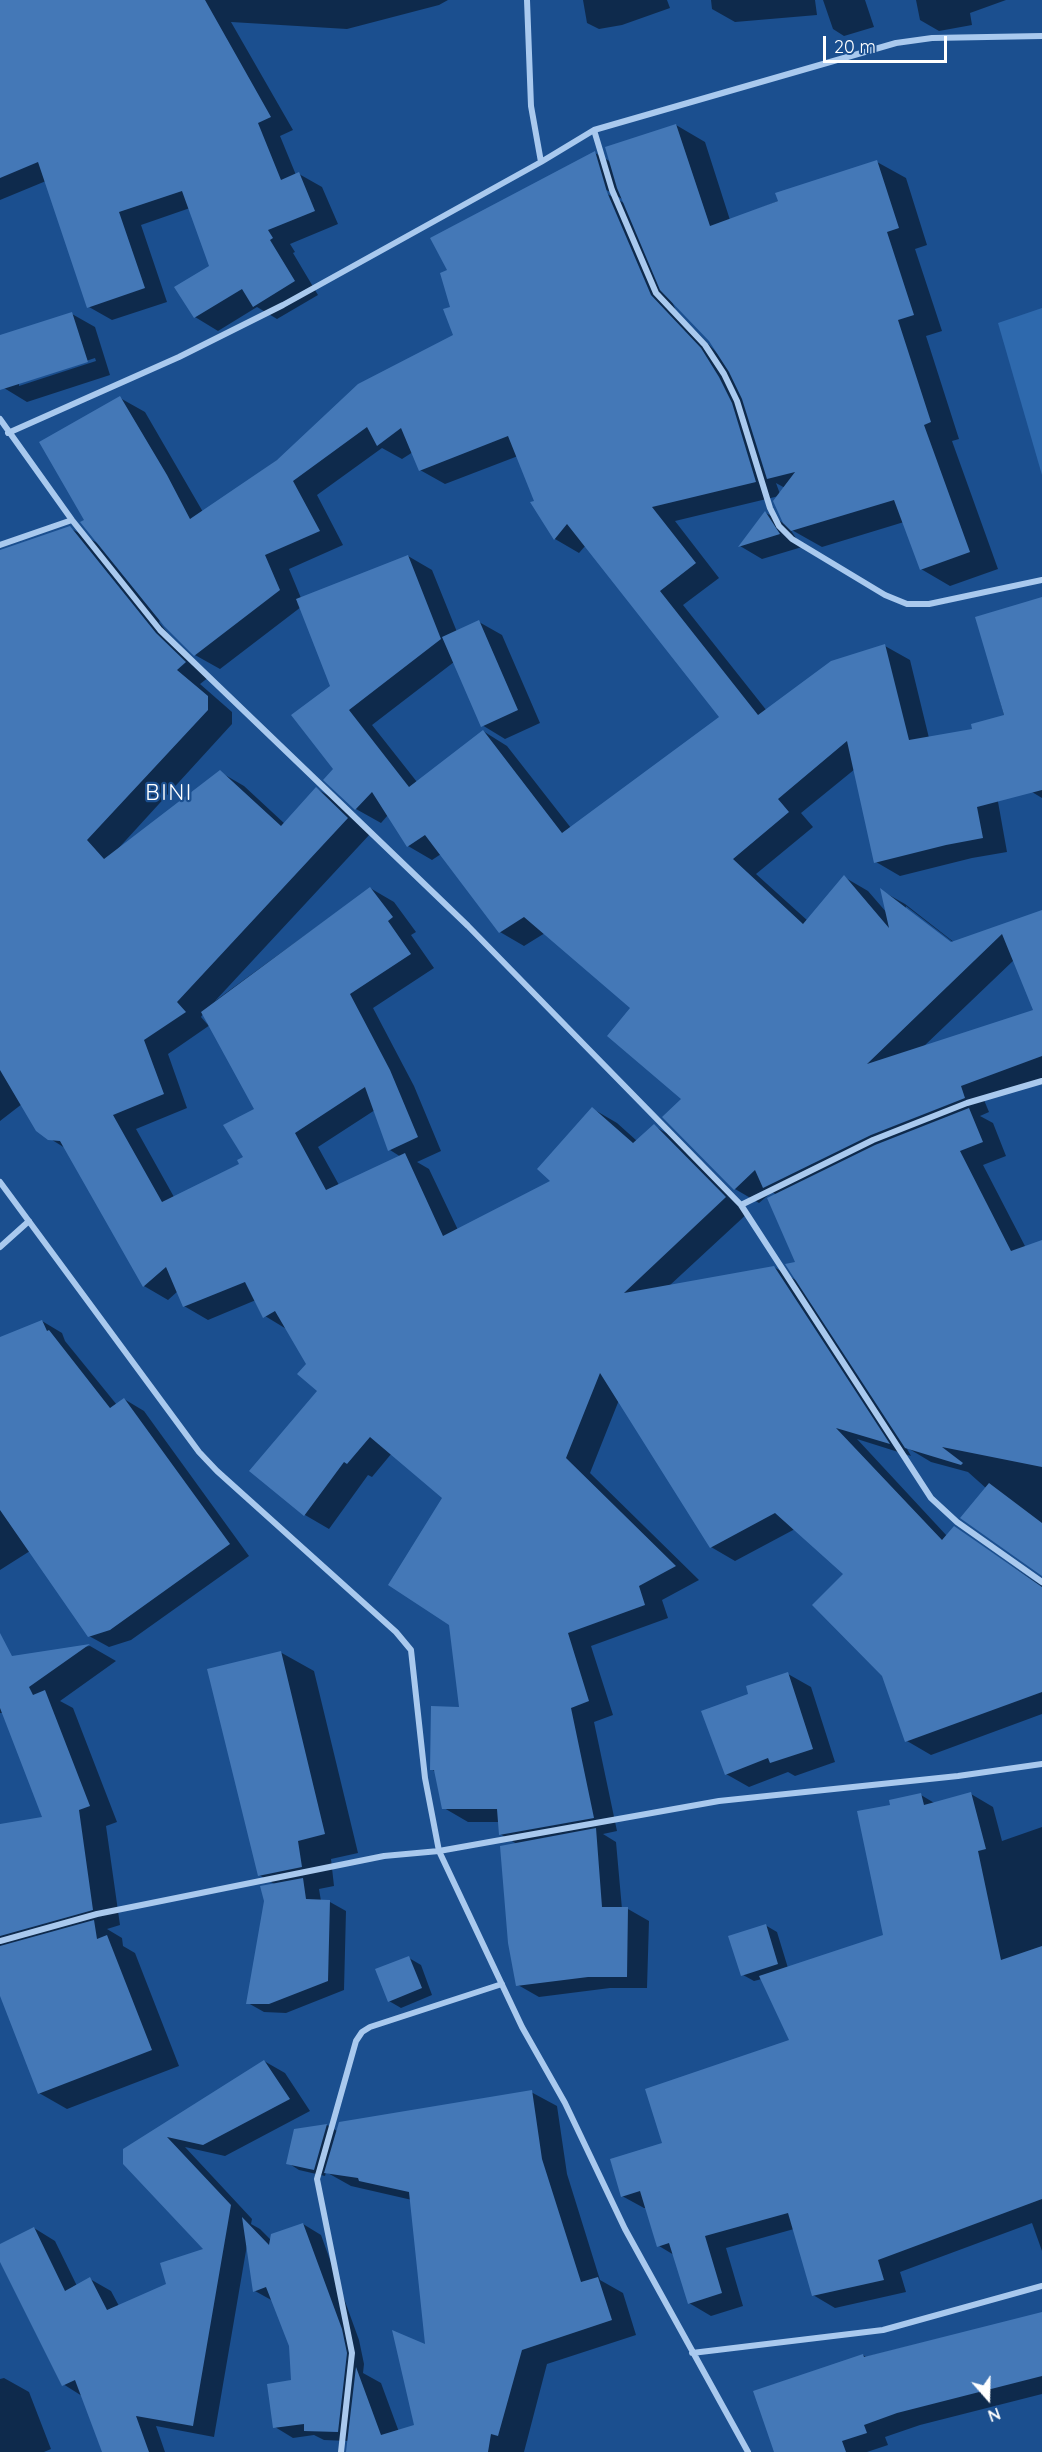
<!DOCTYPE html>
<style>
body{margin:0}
#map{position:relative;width:1042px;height:2452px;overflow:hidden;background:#1b4f8f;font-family:Quicksand,sans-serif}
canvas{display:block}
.north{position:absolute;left:958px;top:2368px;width:60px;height:60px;-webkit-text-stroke:4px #1b4f8f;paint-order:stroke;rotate:160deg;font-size:16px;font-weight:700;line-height:24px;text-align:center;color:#fff}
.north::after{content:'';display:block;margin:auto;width:21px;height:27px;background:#fff;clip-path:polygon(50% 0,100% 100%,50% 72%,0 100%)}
.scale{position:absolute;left:823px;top:36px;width:124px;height:27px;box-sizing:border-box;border:3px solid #fff;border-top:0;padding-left:8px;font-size:18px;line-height:21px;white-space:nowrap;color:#fff;-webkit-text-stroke:4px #1b4f8f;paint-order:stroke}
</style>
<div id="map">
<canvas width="1042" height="2452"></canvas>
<div class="north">N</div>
<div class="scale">20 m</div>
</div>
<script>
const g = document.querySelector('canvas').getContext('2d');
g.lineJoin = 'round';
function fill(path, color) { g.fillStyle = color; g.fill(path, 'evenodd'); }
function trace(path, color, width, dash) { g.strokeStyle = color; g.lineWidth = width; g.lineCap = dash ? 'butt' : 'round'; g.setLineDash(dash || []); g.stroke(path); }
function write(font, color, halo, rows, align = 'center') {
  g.font = font + ' Quicksand,sans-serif'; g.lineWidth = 4.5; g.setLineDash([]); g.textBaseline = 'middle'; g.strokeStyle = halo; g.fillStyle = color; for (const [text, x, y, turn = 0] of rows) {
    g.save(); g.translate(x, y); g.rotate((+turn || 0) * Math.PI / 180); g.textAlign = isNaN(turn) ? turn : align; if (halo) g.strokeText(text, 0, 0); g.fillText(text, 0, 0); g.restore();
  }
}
const green = new Path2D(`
 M1042 308V475L998 323Z`);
const shadow = new Path2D(`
 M0 0H448L439 5 347 29 231 22 293 130 280 136 296 175 299 174 322 187 338 224 290 244 295 252 293 253 318 295 277 319 257 307 218 331 195 317 211 267 190 208 141 225 167 302 112 320 89 307 46 181 0 200Z
 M583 0H667L670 8 622 25 599 29 587 23Z
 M711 0H815L817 15 735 22 712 9Z
 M823 0H865L874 27 844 36 833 29Z
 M916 0H1006L970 13 972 25 939 31 920 20Z
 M676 125 705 142 730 220 877 162 906 178 927 245 915 249 942 331 926 336 959 439 952 441 998 569 950 586 921 569 904 522 822 547 790 529 802 547 762 559 740 546 766 513 785 524 779 496 675 521 719 578 683 605 767 711 885 646 910 660 929 738 988 746 1007 852 972 858 900 876 876 862 855 769 801 813 813 827 756 874 808 921 844 877 868 891 887 913 882 891 905 904 955 943 1042 911V1079L984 1100 989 1112 980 1116 993 1123 1006 1156 983 1165 1026 1248 1042 1242V1574L987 1489 968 1472 931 1462 906 1447 911 1456 857 1439 947 1536 954 1528 1042 1586V1714L931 1755 907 1741 845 1574 795 1529 735 1561 711 1547 619 1400 590 1473 699 1580 662 1600 668 1618 591 1646 613 1715 594 1722 617 1831 603 1834 616 1842 622 1909H628L649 1921 647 1988H610L539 1997 518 1985 517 1844 500 1834 499 1822H468L444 1808 436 1772 431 1769 461 1708 444 1498 392 1453 372 1477 368 1475 329 1529 305 1515 251 1471 319 1391 308 1364 288 1330 265 1316 256 1300 208 1320 184 1306 178 1291 168 1300 144 1286 65 1148 49 1138 22 1104 0 1121V553L70 528 101 545 86 521 120 398 145 412 203 512 455 336 449 271 595 153 611 162ZM601 187 624 200V203L600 190ZM671 299 710 340 720 356 676 311ZM382 448 402 459 413 452 420 470 445 484 518 456 536 502 555 539 579 553 586 545 721 717 571 828 507 746 483 731 417 782 372 725 454 662 482 725 505 739 540 723 502 635 479 622 457 632 432 570 408 556 301 598 289 569 343 545 317 495ZM776 483 785 488 780 494ZM301 607 332 687 335 770 325 780 356 809 381 823 388 815 408 846 432 860 441 854 500 932 524 946 545 933 632 1008 735 1189 759 1203 772 1192 777 1195 797 1263 799 1282 774 1267 669 1286 749 1212 679 1140 654 1126 637 1141 617 1123 593 1109 553 1181 458 1230 429 1169 417 1162 441 1151 414 1086 373 1008 434 968 411 935 416 932 394 902 370 888 215 1001 371 833 341 803 317 789 285 824 244 786 220 772 116 851 232 724V712L200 684 209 677 180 649 159 622 160 621 195 655 220 669ZM906 906 958 946 956 948 906 910ZM1014 960 1035 1011 923 1047ZM203 1014 208 1025 201 1017ZM210 1025 256 1110 245 1157 241 1164 174 1197 136 1129 187 1108 168 1054ZM375 1110 390 1150 401 1157 339 1185 318 1147Z
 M72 314 95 327 110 375 27 402 4 388 0 376V337ZM95 358 96 361 19 386V383Z
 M1042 598V798L1032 792 1004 715 977 618Z
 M42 1321 62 1333 65 1341 117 1405 124 1399 144 1411 249 1556 131 1640 109 1647 89 1636 30 1551 0 1570V1356Z
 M90 1646 116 1661 60 1701 73 1708 117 1822 106 1826 120 1925 107 1929 122 1938 123 1946 135 1953 179 2066 67 2109 39 2093 0 1992V1826L44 1818 5 1713H0V1659Z
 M280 1652 314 1671 358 1853 331 1859 334 1886 319 1889 321 1901 330 1902 346 1911 344 1990 286 2013 264 2012 248 2003 276 1885 259 1875Z
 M788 1674 811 1687 835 1762 795 1776 788 1772 749 1787 726 1774 750 1695Z
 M971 1794 993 1807 1002 1841 1042 1827V2251L1032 2223 900 2272 906 2292 835 2308 813 2295 794 2229 726 2248 743 2306 711 2316 689 2303 674 2255 659 2246 647 2208H644L622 2196 664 2144 791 2041 762 1979 754 1981 743 1975 765 1925 777 1932 788 1968 885 1936 892 1806 921 1795 936 1804Z
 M409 1958 421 1965 432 1995 401 2008 389 2001Z
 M264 2061 285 2073 310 2111 225 2156 185 2147 252 2219 251 2224 260 2229 271 2240 303 2224 321 2235 359 2340 364 2364 363 2373 381 2383 399 2432 416 2426 427 2347 412 2200 351 2186 326 2172 325 2176 299 2170 288 2163 295 2131 327 2125 337 2131 531 2092 557 2106 567 2174 600 2280 623 2293 636 2335 547 2364 524 2452H348L349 2441 324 2440 314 2435 293 2438 275 2427 293 2381 290 2346 273 2301 255 2291 247 2245 214 2437 156 2426 165 2452H104L82 2396 63 2384 0 2259V2245L34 2228 55 2241 77 2286 90 2279 111 2291 119 2306 168 2285 205 2249 124 2163Z
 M1042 2313V2394L920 2425 885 2437 888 2445 867 2452H776L863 2355 866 2357Z
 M4 2378 29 2392 51 2449 44 2452H0V2379Z`);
const building = new Path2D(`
 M0 0H205L271 117 258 123 281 180 299 172 315 211 268 230 273 238 270 240 295 281 253 307 242 289 194 318 174 287 209 266 182 191 119 212 145 288 87 308 38 162 0 178Z
 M676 124 710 226 778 201 775 193 877 160 899 228 887 232 914 315 898 320 931 422 924 425 970 552 920 570 894 500 791 531 783 523 773 501 795 472 767 479 742 399 729 372 709 341 660 290 617 188 605 147Z
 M595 151 607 192 651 295 701 348 719 377 732 403 756 482 652 507 696 563 660 591 758 715 831 661 885 644 909 740 972 729 971 724 1004 715 975 617 1042 597V790L977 807 983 838 946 845 874 863 847 741 778 799 789 812 733 859 803 924 844 875 889 928 880 888 951 942 1042 910V1056L961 1086 965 1098 871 1135 763 1188 755 1170 734 1190 662 1117 681 1099 607 1036 630 1008 524 917 499 933 425 835 407 847 372 792 355 810 323 780 333 769 291 715 330 686 296 599 408 555 441 639 349 710 409 787 483 730 562 833 719 717 567 524 554 540 530 502 534 501 508 436 419 471 401 428 377 446 367 427 293 481 320 531 265 555 280 590 194 656 164 626 80 522 84 520 39 442 120 396 167 475 190 519 277 460 358 384 453 335 443 309 450 307 440 273 447 270 430 238ZM1002 934 1033 1010 867 1064Z
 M72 312 88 362 0 390V335Z
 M765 511 780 534 738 547Z
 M70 526 156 633 186 662 177 670 208 696V710L87 840 104 859 220 770 281 826 316 787 348 818 177 1002 186 1012 144 1040 164 1094 113 1115 162 1202 239 1164 237 1160 243 1157 223 1125 254 1109 201 1012 370 887 393 917 388 921 411 954 350 994 390 1070 418 1137 388 1151 365 1087 295 1133 326 1190 405 1153 443 1236 550 1181 537 1169 592 1107 633 1143 654 1124 726 1197 624 1293 774 1266 890 1444 836 1428 942 1540 954 1526 1042 1587V1692L905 1742 882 1676 812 1605 843 1574 775 1513 710 1548 600 1373 566 1458 676 1566 639 1586 645 1605 568 1633 589 1701 571 1708 594 1818 499 1835 497 1809H442L434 1770H430L431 1706 459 1707 449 1625 388 1585 442 1498 370 1437 347 1464 344 1462 304 1516 249 1471 317 1391 297 1374 306 1364 275 1311 263 1318 245 1282 183 1307 166 1267 143 1287 60 1141 48 1140 36 1131 0 1070V550Z
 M479 620 518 710 481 727 442 637Z
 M969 1108 983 1142 960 1151 1011 1251 1042 1240V1467L942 1447 963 1463 961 1465 905 1448 785 1264 795 1262 767 1198 875 1145Z
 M42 1320 47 1331 49 1330 110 1408 124 1398 230 1544 110 1630 88 1637 0 1510V1337Z
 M989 1483 1042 1523V1576L960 1518Z
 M0 1633 12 1656 90 1644 29 1687 33 1695 45 1690 90 1806 79 1810 93 1910 0 1936V1824L42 1817 0 1708Z
 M281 1651 325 1834 298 1841 302 1867 258 1876 207 1669Z
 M788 1672 813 1749 770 1763 768 1758 725 1775 701 1711 748 1694 746 1686Z
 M971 1792 986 1849 978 1851 1001 1960 1042 1946V2199L878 2260 884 2280 812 2296 788 2213 705 2236 722 2293 688 2304 669 2243 657 2247 640 2191 621 2197 610 2159 662 2143 645 2089 789 2040 759 1976 883 1935 857 1811 890 1805 889 1800 921 1793 924 1805Z
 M596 1828 602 1907H628L627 1977H588L516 1986 508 1943 500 1846Z
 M303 1878 306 1899 330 1900 328 1981 269 2004H246L264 1901 260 1886Z
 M94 1920 97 1939 107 1935 152 2050 38 2094 0 1996V1946Z
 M766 1924 778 1964 741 1976 728 1936Z
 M409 1956 422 1988 388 2002 375 1969Z
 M264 2060 290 2099 203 2145 167 2137 231 2205 193 2426 136 2416 149 2452H102L75 2380 62 2386 0 2262V2244L34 2227 65 2291 90 2277 107 2310 166 2284 160 2263 203 2249 123 2164V2149Z
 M532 2090 542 2159 581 2282 598 2277 612 2320 522 2350 498 2436 491 2434 488 2452H346L356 2367 381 2435 414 2425 392 2330 425 2344 409 2192 359 2181 358 2178 324 2173 339 2122Z
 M327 2124 314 2170 286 2164 294 2129Z
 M242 2217 269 2245 271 2234 303 2223 342 2329 347 2353 338 2432 304 2431V2424L273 2428 267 2384 291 2380 289 2346 266 2287 253 2292Z
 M1042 2312V2376L897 2413 864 2425 867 2433 842 2441 846 2452H774L753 2391 863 2354 864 2357Z`);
const street = new Path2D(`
 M527 0 531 106 541 162
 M594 130 612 190 656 293 705 345 724 374 737 401 770 508 779 526 792 539 885 595 907 604H929L1042 580
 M0 419 72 520 160 630 468 926 741 1205 931 1498 957 1522 1042 1582
 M8 433 179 357 283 305 541 162 594 130 896 43 932 38 1042 36
 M0 545 72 520
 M0 1182 199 1452 217 1471 396 1632 411 1650 425 1778 439 1851 719 1801 958 1776 1042 1764
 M741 1205 873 1140 967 1103 1042 1081
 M0 1247 29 1221
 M0 1941 97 1914 384 1856 439 1851 522 2027 565 2103 625 2229 748 2452
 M692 2353 883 2330 1042 2286
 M341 2452 352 2353 317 2179 356 2041 362 2032 370 2027 502 1984`);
const neighbourhoodNames = [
 ["BINI",169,793]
];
fill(green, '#2e69ad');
fill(shadow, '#0007');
fill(building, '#4478b7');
trace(street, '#a9c9ee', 6);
g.letterSpacing = '1.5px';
write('22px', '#fff', '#1b4f8f', neighbourhoodNames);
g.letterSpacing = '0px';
</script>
